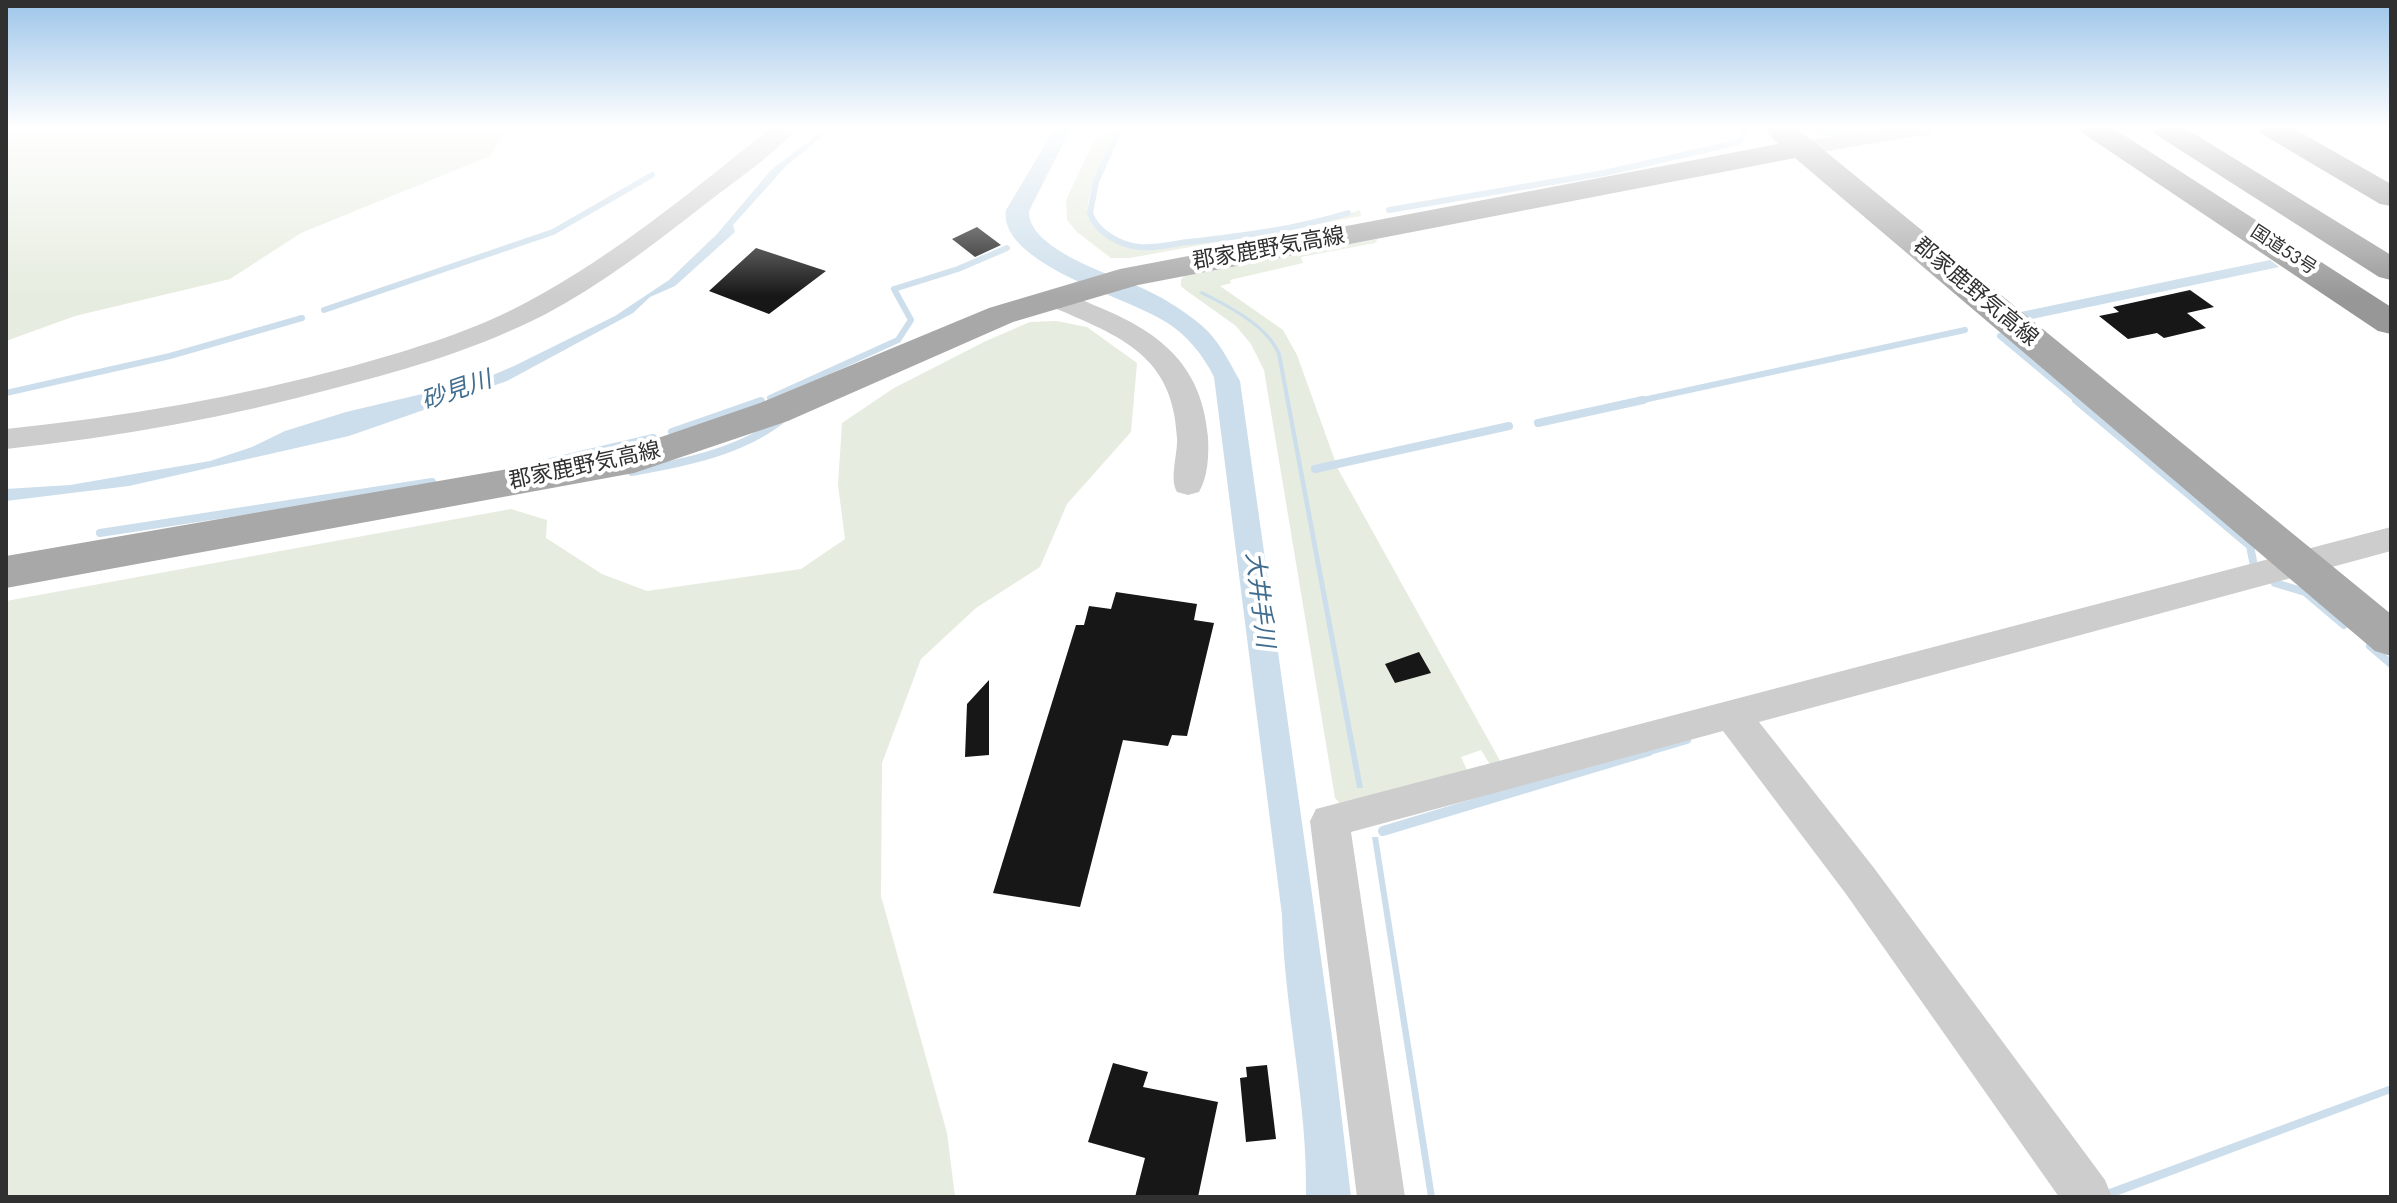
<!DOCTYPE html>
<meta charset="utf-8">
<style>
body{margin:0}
#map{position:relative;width:2397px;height:1203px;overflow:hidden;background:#fff;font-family:Jost,sans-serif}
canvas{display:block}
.frame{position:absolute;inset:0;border:8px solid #303030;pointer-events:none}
</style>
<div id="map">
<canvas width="2397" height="1203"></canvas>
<div class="frame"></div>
</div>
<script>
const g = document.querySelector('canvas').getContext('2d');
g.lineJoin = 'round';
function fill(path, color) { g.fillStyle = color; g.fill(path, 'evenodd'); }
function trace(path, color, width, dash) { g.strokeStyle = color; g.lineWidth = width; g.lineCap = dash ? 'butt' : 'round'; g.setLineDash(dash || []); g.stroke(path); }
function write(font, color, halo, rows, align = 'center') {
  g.font = font + ' Jost,"Noto Sans JP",sans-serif'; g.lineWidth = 8; g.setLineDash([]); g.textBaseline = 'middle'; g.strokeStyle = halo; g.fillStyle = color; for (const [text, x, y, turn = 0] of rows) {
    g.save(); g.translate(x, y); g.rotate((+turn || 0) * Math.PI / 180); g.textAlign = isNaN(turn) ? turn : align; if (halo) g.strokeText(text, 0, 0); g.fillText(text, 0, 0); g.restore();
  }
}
const green = new Path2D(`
 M6 128H505L507 131 490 156 301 233 230 279 75 316 6 341Z
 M1100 128H1119C1110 149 1085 191 1088 213 1090 231 1126 248 1142 248 1158 249 1175 245 1191 243 1247 237 1306 229 1360 210L1361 216 1130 258H1111L1077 232 1067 220 1066 200Z
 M1378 239 1375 243 1301 257 1303 263 1230 280 1231 283 1220 286 1283 330 1297 355 1338 469 1504 768 1494 771 1481 750 1461 757 1467 770 1343 807 1335 798 1264 370 1251 344 1236 326 1187 291 1181 286V280L1185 274Z
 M1056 321 1087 327 1137 363 1131 432 1067 504 1040 567 976 608 921 659 882 763 881 896 947 1133 955 1197H6V601L511 509 547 520 546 538 602 574 647 591 801 569 845 539 838 485 842 423 894 388 986 341 1030 322Z`);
const water = new Path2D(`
 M826 128H833L787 165 733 225 735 232 675 286 650 297 633 313 507 381 349 436 129 486 6 501V489L70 485 210 461 252 447 285 431 346 412 481 380 514 366 615 316 669 280 717 234 771 170Z
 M1055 128H1071L1029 211C1027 248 1109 274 1137 286 1159 295 1182 309 1201 325 1219 340 1228 360 1240 381L1333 1044 1351 1197H1306C1308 1103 1284 1010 1282 915L1214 377C1203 355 1187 335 1166 322 1128 297 998 264 1006 210Z
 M2270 260 2279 267 2027 320 2016 313Z
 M1202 291C1228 305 1269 324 1281 354L1363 788H1357L1277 354C1265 325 1226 307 1199 293Z
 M1372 837H1378L1435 1197H1428Z
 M2391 1085V1093L2113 1197H2105L2101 1192Z`);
const streamFar2 = new Path2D(`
 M1120 128 1096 182 1090 213C1096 232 1120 245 1139 247 1155 249 1172 244 1188 242 1243 236 1296 229 1348 213
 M1801 128 1827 133 1848 131
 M1389 210 1604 173 1722 146 1739 142 1745 133 1742 128
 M324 310 553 232 652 175
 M2000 336 2079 402
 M6 393 170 356 302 318
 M770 398 898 340 911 320 894 289 958 269 1007 248
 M758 402 761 401
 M1634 402 1965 330`);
const streamFar1 = new Path2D(`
 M2076 400 2250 546 2253 561
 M1538 423 1643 400
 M672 432 761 401
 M551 462 653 438
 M1315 469 1509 426
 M632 472C684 463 745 451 786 416
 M100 533 432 482
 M2275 583 2305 592 2344 625
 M2370 646 2391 664
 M1643 753 1687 740`);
const stream = new Path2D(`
 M1383 831 1649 751`);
const building = new Path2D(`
 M977 227 1001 245 975 257 952 239Z
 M756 248 826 271 769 314 709 291Z
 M2190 290 2214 307 2187 313 2206 328 2164 338 2157 333 2128 339 2099 316 2119 312 2113 307Z
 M1116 592 1197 604 1194 620 1214 623 1187 736 1172 735 1168 746 1123 740 1080 907 993 893 1076 625H1084L1089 606 1111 609Z
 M1419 652 1431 673 1395 683 1385 664Z
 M989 680V755L965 757 967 704Z
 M1113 1063 1148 1072 1143 1087 1218 1102 1198 1197H1135L1145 1158 1088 1142Z
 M1267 1065 1276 1139 1246 1142 1240 1078 1247 1077 1246 1067Z`);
const minor = new Path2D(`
 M771 128H796C781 150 727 187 704 205 653 245 601 285 544 315 479 348 409 369 339 387 229 417 119 437 6 449V429C123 417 239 397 353 366 413 349 474 331 529 301 617 254 694 189 771 128Z
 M1885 128H1935L1932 133 1924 135 1803 155 1795 153 1791 148 1795 143 1803 141Z
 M1055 290C1071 294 1086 302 1101 308 1163 334 1202 367 1208 437 1209 455 1208 477 1199 492L1188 495 1177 492C1169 478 1178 454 1177 438 1173 350 1114 335 1046 304L1042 298 1046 292Z
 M2391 527V551L1759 722 1874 868 2105 1180 2112 1197H2059L1846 894 1723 731 1351 832 1405 1197H1357L1310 821 1316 809Z`);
const major = new Path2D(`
 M1769 128H1795L1814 142 2391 614V656L2375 651 1795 158 1138 285 1013 322 788 421 634 473 6 588V556L629 448 760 403 989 308 1120 269 1778 144 1766 131Z`);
const highway = new Path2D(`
 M2080 128H2113L2391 307V334L2378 331 2084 134Z
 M2151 128H2185L2391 255V280L2379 277 2155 134Z
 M2257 128H2293L2391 184V206L2380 204 2262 134Z`);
const farStreetnames = [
 ["国道53号",2283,251,33]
];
const streetNames = [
 ["郡家鹿野気高線",1269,250,-10],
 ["郡家鹿野気高線",1975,293,40],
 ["郡家鹿野気高線",585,467,-12]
];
const waterNames = [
 ["砂見川",457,392,-19],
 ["大井手川",1258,600,83]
];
fill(green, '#e6ecdf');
fill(water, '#ccdeeb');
trace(streamFar2, '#ccdeeb', 6);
trace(streamFar1, '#ccdeeb', 8);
trace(stream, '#ccdeeb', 10);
fill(building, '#171717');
fill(minor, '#cdcdcd');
fill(major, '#a8a8a8');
fill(highway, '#979797');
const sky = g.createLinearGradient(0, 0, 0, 296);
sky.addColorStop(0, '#9dc5e9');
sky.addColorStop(0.43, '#fff');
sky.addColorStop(1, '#ffffff00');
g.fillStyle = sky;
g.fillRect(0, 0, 2397, 296);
write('18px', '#303030', '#fff', farStreetnames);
write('22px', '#303030', '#fff', streetNames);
write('italic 24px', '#416d8f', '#fff', waterNames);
</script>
